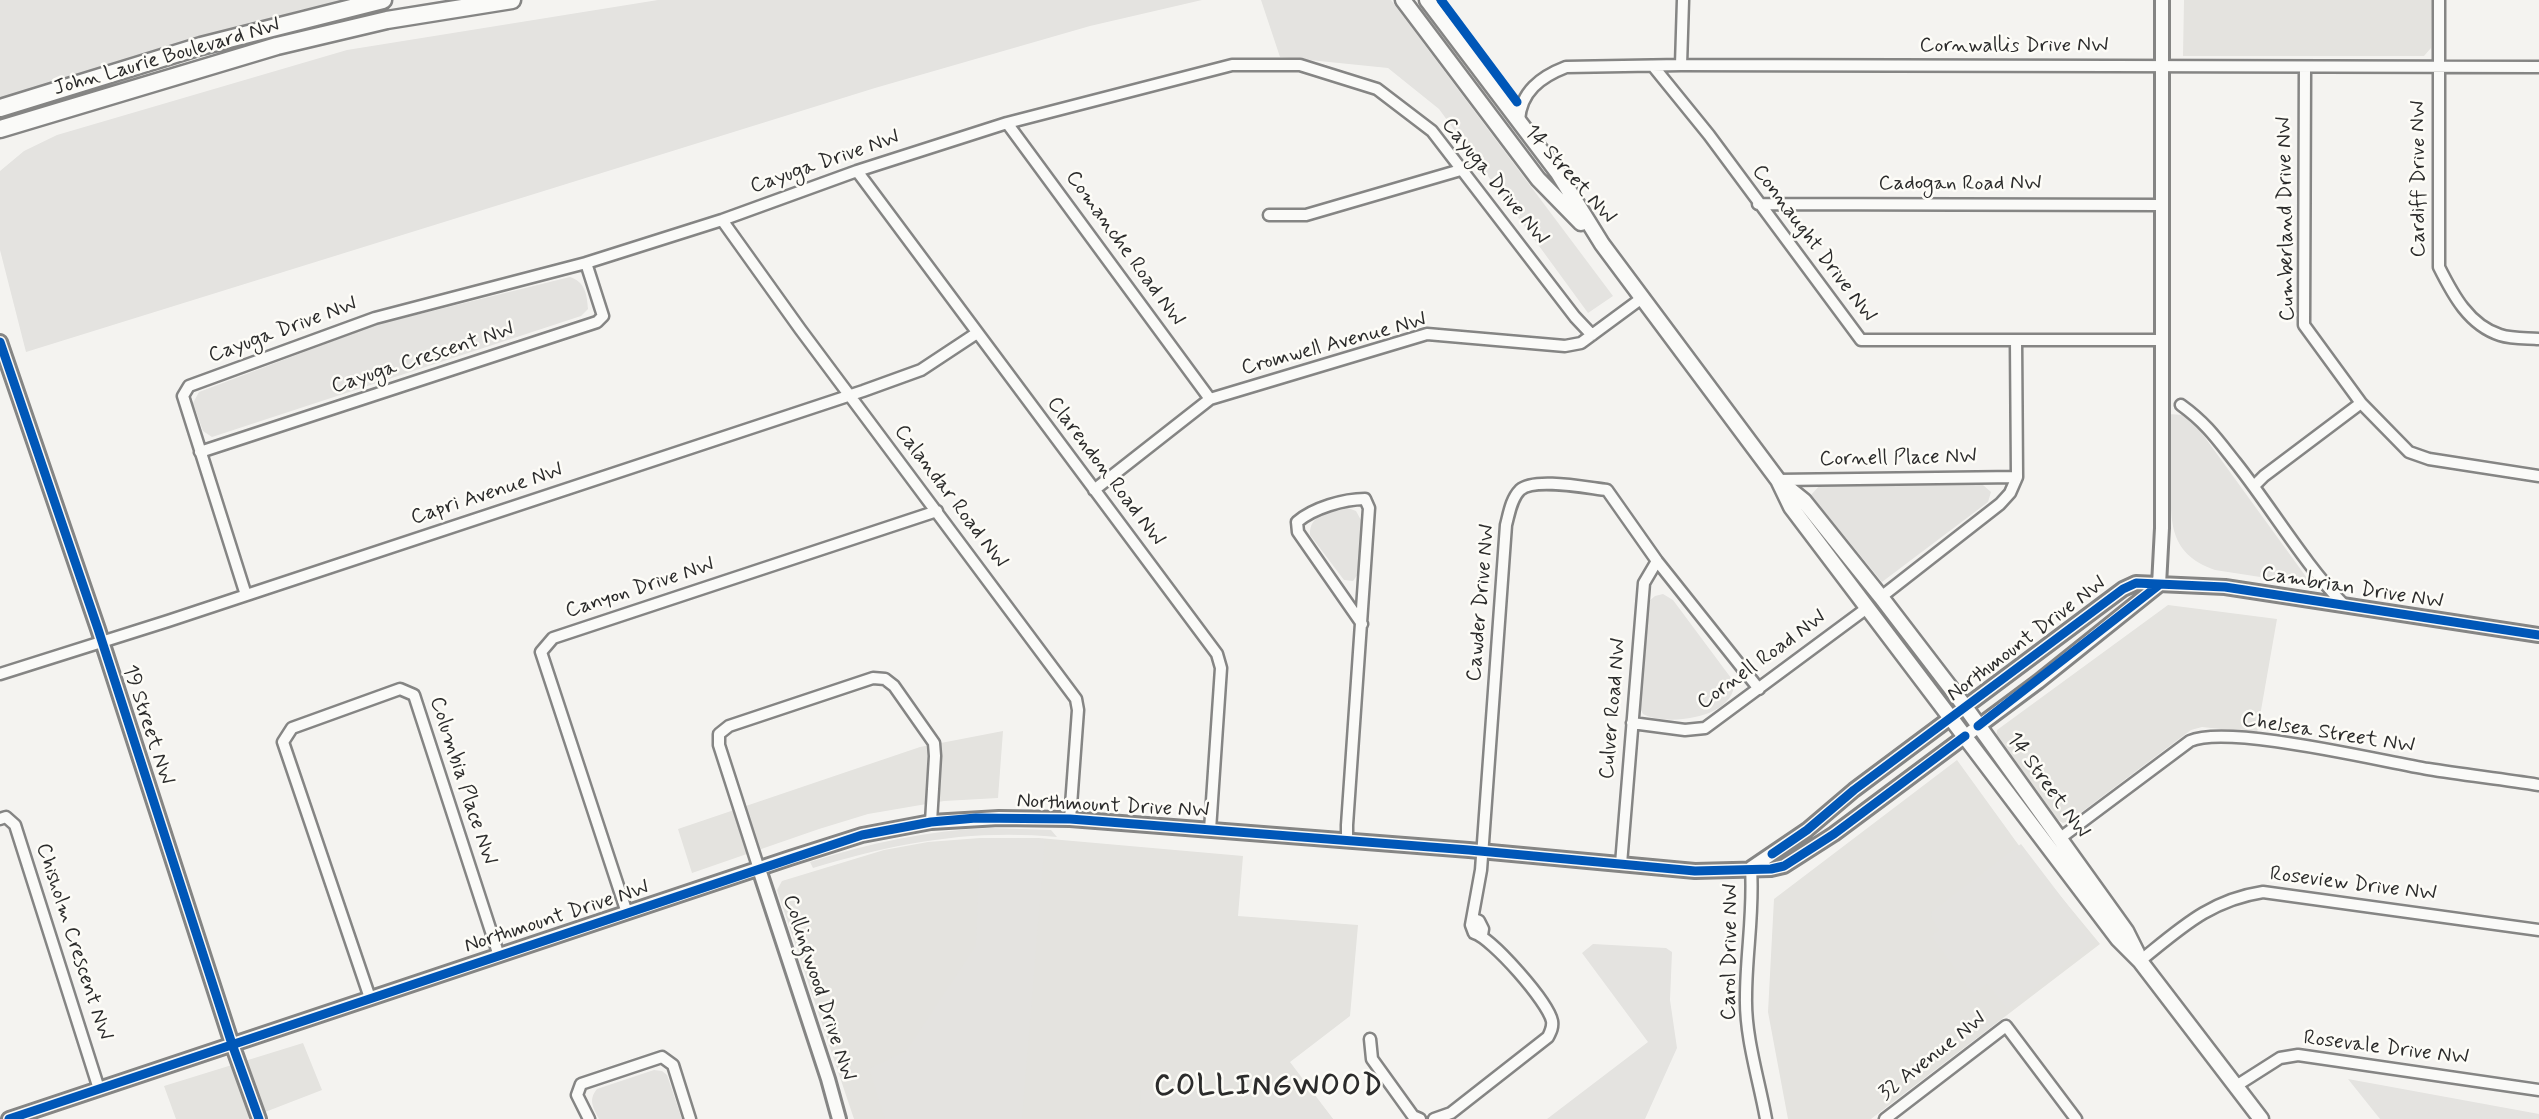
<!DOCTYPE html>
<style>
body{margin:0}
canvas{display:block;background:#f4f3f0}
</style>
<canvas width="2539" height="1119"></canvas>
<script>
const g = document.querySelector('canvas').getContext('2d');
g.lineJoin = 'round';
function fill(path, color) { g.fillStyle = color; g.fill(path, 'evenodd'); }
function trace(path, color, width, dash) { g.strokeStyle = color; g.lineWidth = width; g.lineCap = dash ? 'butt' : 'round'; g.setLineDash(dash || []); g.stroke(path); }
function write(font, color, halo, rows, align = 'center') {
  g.font = font + ' Mynerve,sans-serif'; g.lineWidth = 5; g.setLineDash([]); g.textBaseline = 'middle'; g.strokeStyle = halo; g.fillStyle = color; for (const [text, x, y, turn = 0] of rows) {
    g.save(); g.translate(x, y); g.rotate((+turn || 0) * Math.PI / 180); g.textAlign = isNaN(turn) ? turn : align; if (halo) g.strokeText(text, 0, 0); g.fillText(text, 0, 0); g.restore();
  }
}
const built = new Path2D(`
 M2184 0H2432L2431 48 2424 56H2183Z
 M2168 605 2277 619 2257 733 2202 727 2191 730 2071 820 2063 823 2054 818 2004 751 1996 739 1997 730Z
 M1003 731 998 798 944 801 868 814 819 829 692 873 678 829 920 747Z
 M1957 760 2020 847 2100 944 1871 1119H1788L1768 1012 1774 899Z
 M980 838H1039L1243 856 1238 916 1358 925 1350 1016 1290 1062 1333 1119H854L777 890 782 881 884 850 928 842Z
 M303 1043 322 1090 247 1119H176L164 1086Z`);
const green = new Path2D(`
 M0 0H351L300 10 0 100Z
 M658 0H1202L1090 26 875 88 26 352 0 250V171L24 151 57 135 347 50Z
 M1261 0H1391L1613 296 1588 313 1439 109 1388 68 1280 57Z
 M570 277C585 282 587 294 588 309L581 316 212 437 203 431 193 403 199 392 375 325Z
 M2168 414 2184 415 2193 421 2312 585 2215 570C2166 553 2171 518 2171 475 2171 455 2169 435 2168 414Z
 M1820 485H1983L1991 492 1988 502 1882 582 1811 495Z
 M1348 508 1356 511 1362 522 1358 574 1353 581 1344 580 1310 535C1309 513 1331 513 1348 508Z
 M1663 594 1673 600 1734 682C1736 718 1667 727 1643 714L1639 706 1647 603 1655 596Z
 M991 828 1051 830 1057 837C970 829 896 843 813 868L810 862C869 843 929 830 991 828Z
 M980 838 1045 839 1022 1119H885L869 1069 906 1051 976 945Z
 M2021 844 2095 941 2007 1009 1987 984 1973 994 1931 936 1939 930 1931 918 1932 911Z
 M1593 944 1666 948 1672 952 1670 1000 1677 1048 1645 1119H1547L1648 1042 1582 953Z
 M654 1070 662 1071 667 1075 682 1119H599C593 1107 588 1100 597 1089Z
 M2348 1079 2539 1114V1119H2380Z
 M1141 1090 1315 1096 1333 1119H1085L1086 1115 1139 1118Z`);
const minor = new Path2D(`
 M2439 0V267C2453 295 2469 325 2500 335 2512 339 2527 338 2539 339
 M1681 65 1683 0
 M1653 66 1709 135 1861 340H2161
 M2305 68 2304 325 2361 403 2409 452 2429 459 2539 476
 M1519 120C1521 92 1540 77 1566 67L1681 65 2539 67
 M1007 123 1210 399
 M857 171 1217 654 1221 668 1210 830
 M1758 204 2161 205
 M1269 215H1306L1464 169
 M722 220 800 329 1076 699 1078 710 1070 819
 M2181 405C2206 423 2217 439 2236 463 2273 510 2303 562 2344 605
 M200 452 597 322 603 316 586 263
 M1778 480 2017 477
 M2254 486 2264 476 2361 403
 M1094 490 1210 399 1427 334 1565 346 1581 343 1642 298
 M246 595 183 396 189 386 375 318 586 263 722 220 857 171 1007 123 1232 65H1300L1377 89 1432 131 1575 317 1592 335
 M1881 597 2000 504 2010 493 2017 477 2016 340
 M0 674 168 621 863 391 921 370 977 333
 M1632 723 1685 730 1705 728 1867 608
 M0 819 6 817 15 825 99 1089
 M2059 839 2190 741C2228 724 2380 761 2428 769 2465 775 2502 779 2539 785
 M1347 841V825L1369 508 1365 499C1344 499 1313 508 1297 522L1298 532 1362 624
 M1621 864 1644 583 1657 561
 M1751 868C1754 912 1746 954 1746 997 1745 1037 1759 1080 1766 1119
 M759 869 719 745V734L729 726 873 678 885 679 894 686 934 743 935 756 931 822
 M627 913 541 652 553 638 937 511
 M1474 919 1479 921 1483 929 1482 935
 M2140 961C2181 928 2210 900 2263 892L2539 930
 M370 998 283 742 292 728 400 689 414 695 499 956
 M1370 1039 1372 1059 1413 1116 1420 1119
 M2236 1086 2280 1058 2298 1055 2539 1090
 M589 1119 577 1095 581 1084 662 1057 673 1065 690 1119
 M1434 1119 1451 1113 1548 1037C1551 1031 1553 1027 1552 1021 1548 1002 1492 938 1474 933L1471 925 1481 870 1506 525C1509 514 1511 499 1520 490 1534 477 1588 488 1607 490L1657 561 1759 689
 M1885 1119 2006 1026 2076 1119`);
const tertiary = new Path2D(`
 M0 342 98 629 232 1044 259 1119
 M1751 868 1807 830 1854 790 2123 589 2136 583 2225 587 2539 635
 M759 869 828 1079 839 1119
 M9 1119 790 858 862 835 931 822 999 818 1070 819 1469 850 1695 871 1771 869 1784 866 1834 834 2038 682 2159 585 2162 528V0`);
const secondary = new Path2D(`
 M1403 0 1538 179 1581 223
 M1427 0 1558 173 1602 244 1778 480 1791 507 2118 939 2140 961 2261 1119
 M1783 484 1804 501 1881 597 1966 708 2126 931 2137 953`);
const primary = new Path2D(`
 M0 108 201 46 383 0
 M0 129 277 46 387 20 512 0`);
const cycleway = new Path2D(`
 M1441 0 1517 102
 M0 342 98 629 232 1044 259 1119
 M1978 726 2159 585
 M1772 854 1807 830 1854 790 2123 589 2136 583 2225 587 2539 635
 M9 1119 862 835 931 822 976 818 1070 819 1469 850 1695 871 1771 869 1784 866 1834 834 1965 736`);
const streetNames = [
 ["Cornwallis Drive NW",2014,47],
 ["John Laurie Boulevard NW",167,58,-16],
 ["Cayuga Drive NW",825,163,-19],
 ["14 Street NW",1569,175,48],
 ["Cardiff Drive NW",2420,179,-90],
 ["Cayuga Drive NW",1494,182,51],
 ["Cadogan Road NW",1960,185],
 ["Cumberland Drive NW",2287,219,-91],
 ["Connaught Drive NW",1813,244,53],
 ["Comanche Road NW",1124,249,54],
 ["Cayuga Drive NW",283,331,-20],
 ["Cromwell Avenue NW",1334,345,-15],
 ["Cayuga Crescent NW",423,359,-18],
 ["Cornell Place NW",1898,459,-1],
 ["Clarendon Road NW",1105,472,53],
 ["Capri Avenue NW",487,495,-18],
 ["Calandar Road NW",950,497,53],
 ["Canyon Drive NW",640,589,-18],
 ["Cambrian Drive NW",2352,589,9],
 ["Cawder Drive NW",1482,603,-85],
 ["Northmount Drive NW",2027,640,-37],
 ["Cornell Road NW",1762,661,-36],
 ["Culver Road NW",1614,709,-85],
 ["19 Street NW",147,725,72],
 ["Chelsea Street NW",2328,734,9],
 ["Columbia Place NW",462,781,72],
 ["14 Street NW",2047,786,54],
 ["Northmount Drive NW",1113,807,3],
 ["Roseview Drive NW",2353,885,7],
 ["Northmount Drive NW",557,918,-18],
 ["Chisholm Crescent NW",73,942,72],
 ["Carol Drive NW",1731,952,-89],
 ["Collingwood Drive NW",818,988,72],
 ["Rosevale Drive NW",2386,1049,7],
 ["32 Avenue NW",1933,1057,-38]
];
const districtNames = [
 ["COLLINGWOOD",1269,1088]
];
fill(built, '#e4e3df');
fill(green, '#e4e3e0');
trace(minor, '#858584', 15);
trace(tertiary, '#858584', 18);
trace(secondary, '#858584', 19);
trace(primary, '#858584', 21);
trace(minor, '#fafaf8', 10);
trace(tertiary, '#fafaf8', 12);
trace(secondary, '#fafaf8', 14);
trace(primary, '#fafaf8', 16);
trace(cycleway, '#0057b8', 9);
write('21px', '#2b2b2b', '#fdfcf7', streetNames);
g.letterSpacing = '2px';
write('bold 28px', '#2b2b2b', '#fdfcf7', districtNames);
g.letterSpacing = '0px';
</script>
